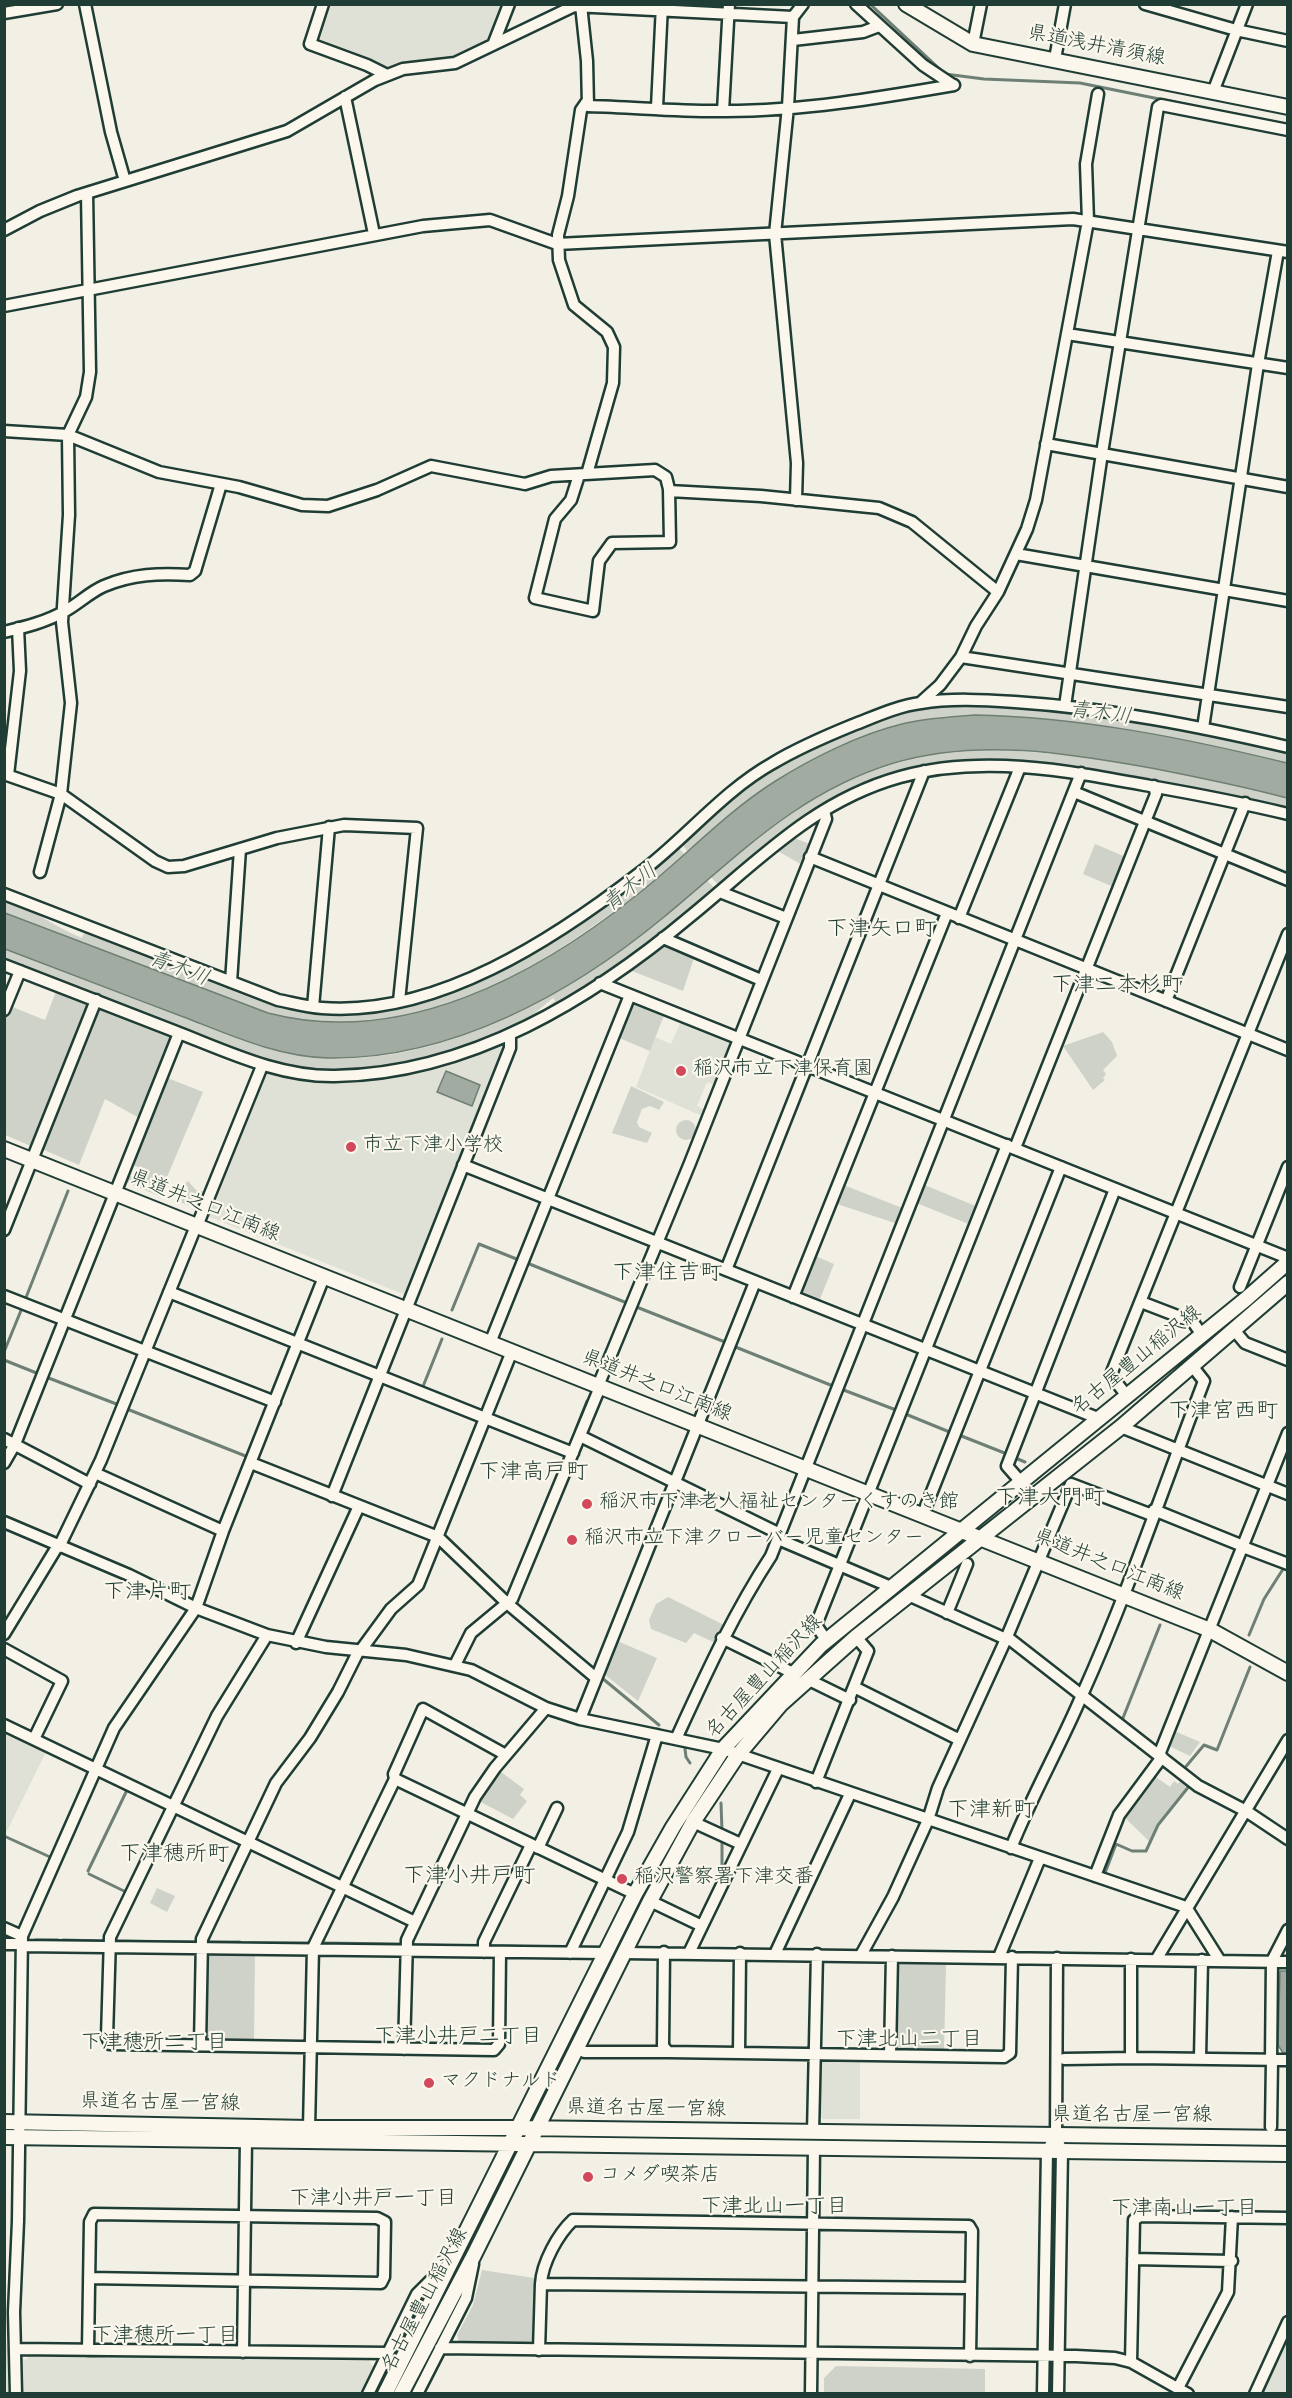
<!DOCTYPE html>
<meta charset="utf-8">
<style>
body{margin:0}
#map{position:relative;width:1292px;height:2398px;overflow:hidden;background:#f2f0e5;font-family:Dekko,sans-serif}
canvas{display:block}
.frame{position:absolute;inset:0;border:6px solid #1f3d34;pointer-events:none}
</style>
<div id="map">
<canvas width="1292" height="2398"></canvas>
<div class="frame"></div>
</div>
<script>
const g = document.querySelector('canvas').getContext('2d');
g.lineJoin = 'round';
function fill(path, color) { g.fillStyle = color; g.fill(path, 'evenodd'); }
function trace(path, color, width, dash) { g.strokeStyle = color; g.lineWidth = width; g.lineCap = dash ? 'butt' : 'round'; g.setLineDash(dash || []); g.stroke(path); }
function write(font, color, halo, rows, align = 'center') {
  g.font = font + ' Dekko,"Klee One",sans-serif'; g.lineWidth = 4.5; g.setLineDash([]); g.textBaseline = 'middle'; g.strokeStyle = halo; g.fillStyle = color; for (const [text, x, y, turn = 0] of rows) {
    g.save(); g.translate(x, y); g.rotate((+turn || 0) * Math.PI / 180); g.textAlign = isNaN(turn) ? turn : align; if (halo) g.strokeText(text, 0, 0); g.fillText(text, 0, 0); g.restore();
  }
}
const built = new Path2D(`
 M328 5H506L490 40 449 60 388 71 315 41Z
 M682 1019 731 1039 732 1043 715 1085 707 1082 697 1106 705 1110 702 1116 636 1087 655 1037 671 1044Z
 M503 1041 507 1048 408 1296 207 1216 267 1069Z
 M4 1729 47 1750 5 1835 4 1834Z
 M824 2058 860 2059V2119H823L819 2115 820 2062Z
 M4 2328 8 2350 26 2360 30 2354 368 2359 373 2367 360 2393H5Z
 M1287 2335V2393H1261Z`);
const green = new Path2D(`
 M996 704 1067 710 1287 750V763C1218 746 1148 733 1077 724 1019 716 959 709 901 724 818 745 751 797 688 852L680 842C740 790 784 756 858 727 878 719 898 711 919 706 943 702 971 704 996 704Z
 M972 749C1078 751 1184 771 1287 798V811L1255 802 964 762 845 796 720 887 711 877C793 804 860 761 972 749Z
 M790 836 812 845 804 866 774 849Z
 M1095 844 1128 858 1116 888 1083 874Z
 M676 845 685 855C582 941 438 1047 295 1020 259 1014 225 997 192 984 129 961 67 937 5 913L4 898C32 908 54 927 82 938L84 933 61 924 48 914 281 1005 409 1003 539 947Z
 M707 880 717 891C659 940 598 981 532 1019L555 1001 553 998 518 1027 479 1044 411 1064 335 1072 265 1063 5 962 4 949C62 971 120 993 178 1015 217 1030 257 1048 299 1055 449 1079 600 972 707 880Z
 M667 943 695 955 683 991 627 969 662 944Z
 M57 989 88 1001 90 1005 35 1144 31 1146 5 1135 4 1020 10 1006 45 1020Z
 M635 1000 665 1013 650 1051 617 1037 632 1002Z
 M100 1006 171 1033 174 1038 141 1119 105 1099 79 1165 44 1150 41 1146 96 1008Z
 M1103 1032 1112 1042 1117 1056 1103 1070 1106 1074 1103 1078 1105 1080 1093 1090 1063 1046Z
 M165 1077 203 1092 159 1196 126 1182 124 1179 126 1174 141 1179 144 1169 130 1164Z
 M631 1086 664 1102 659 1110 650 1106 642 1109 637 1122 639 1127 652 1133 647 1143 612 1133Z
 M676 1130a10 10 0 1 1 20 0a10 10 0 1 1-20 0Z
 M188 1181 196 1190 206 1192 197 1208 182 1203 180 1191H188V1187L184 1185Z
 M841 1184 905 1209 898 1224 834 1203Z
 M922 1184 978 1207 971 1225 914 1202Z
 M813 1255 834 1264 818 1304 799 1296Z
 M668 1597 724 1625 715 1643 694 1633 686 1643 651 1629 649 1620 656 1604Z
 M615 1640 657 1658 638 1701 604 1674 603 1671Z
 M1172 1730 1200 1742 1190 1756 1167 1745Z
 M497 1769 524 1789 520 1795 527 1801 513 1819 477 1800Z
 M1153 1775 1170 1787 1174 1781 1178 1784 1182 1778 1190 1784 1157 1824 1149 1841 1123 1816Z
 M157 1888 175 1896 167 1912 150 1903Z
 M209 1953H255L254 2042 208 2041 205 2038 206 1956Z
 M895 1963 946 1964 944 2052H897L893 2047Z
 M482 2270 534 2278V2339L529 2343 459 2342 457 2335 473 2305Z
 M836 2366 985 2369V2393H824V2378Z`);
const water = new Path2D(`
 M974 715C1080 717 1185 738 1287 763V798C1242 786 1197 777 1151 768 1067 753 978 738 894 763 798 792 738 856 664 917 571 994 451 1060 328 1058 277 1057 228 1034 181 1016 122 994 63 971 5 949V913L268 1013C402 1048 536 976 638 894 684 858 725 813 774 782 810 759 860 734 902 724 925 718 950 717 974 715Z
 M446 1071 480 1085 472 1106 437 1092Z
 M1280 1971H1287V2053H1283L1278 2045Z`);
const stream = new Path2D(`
 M870 4 945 74 984 79 1080 83 1288 125
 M527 1263 627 1303 626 1305
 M25 1300 68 1191
 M634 1306 725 1342
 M452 1310 479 1244 519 1260
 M733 1346 833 1386
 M4 1352 22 1308
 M4 1360 39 1374
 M46 1377 119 1405
 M422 1389 442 1339
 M841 1389 896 1410
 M127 1409 248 1457
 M903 1413 952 1433
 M576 1429 587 1401
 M959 1435 1007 1454
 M1013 1457 1025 1462
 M1160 1484 1169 1461
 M1150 1508 1157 1492
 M1249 1635 1264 1599 1285 1566
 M602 1678 659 1725
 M1121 1723 1160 1625
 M685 1749 686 1757 690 1763
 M1183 1770 1204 1745 1217 1750 1250 1667
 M721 1803 722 1831
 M4 1836 50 1857
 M722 1839V1873
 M88 1871 128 1788
 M1105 1873 1116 1844 1132 1851H1146L1158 1825 1190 1785
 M89 1874 126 1892
 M35 1940H58
 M63 1940 104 1941
 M117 1941 194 1942
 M207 1942H240
 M250 1943H311
 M323 1943 400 1944
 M414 1945 477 1946
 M489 1946 561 1947`);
const minor = new Path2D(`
 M85 4 111 132 125 181
 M323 4 310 44 367 65 387 75
 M856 4 923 65 953 85
 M1145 4 1236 30 1288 41
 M581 5 587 61 588 106C634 107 680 112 726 111 802 111 878 98 954 85
 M4 13 57 4
 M793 40 863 32 879 26
 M973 44 981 4
 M493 45 509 4
 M1055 59 1065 4
 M1213 92 1247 4
 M345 97 374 234
 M657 107 662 5
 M723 111 729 4
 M4 230 40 211 77 196 287 131 375 80 403 69 455 63 574 6 793 17
 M4 306 423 226 490 220 557 244 1073 219 1288 252
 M1067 334 1288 368
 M4 431 68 435 159 472 239 487 302 505 328 506 377 490 431 466 525 484 551 476 655 470 666 477 669 489 670 542 612 543 599 561 593 611 535 598 555 519 571 500 579 475
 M1046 444 1288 487
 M587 474 613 383 614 347 607 332 574 305 559 260 558 235 568 196 581 110 588 100
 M669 491 761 496 879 508 912 522 998 592
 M796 500 797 463 775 234 788 107 793 17 803 4
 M1016 554 1288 601
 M4 632C25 627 46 622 65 611 78 604 90 592 104 586 132 574 160 573 190 575L195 571 221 484
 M961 657 1288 707
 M920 703 940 685 961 657 976 626 998 592 1027 529 1036 500 1088 221 1086 164 1098 94
 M1065 706 1102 453 1158 107 1161 105 1288 130
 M1203 728 1258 364 1278 251
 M4 774 61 794 155 861 168 867 184 866 277 838 344 825 417 828 399 1001
 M8 775 20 671 18 628
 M1074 792 1288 880
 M810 857 1288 1050
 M40 872 61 794 71 703 62 622 69 515 68 435 86 397 90 372 87 193
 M720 892 786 918
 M4 894 278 1000C293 1003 307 1007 322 1008 436 1017 555 939 641 872 686 838 723 791 773 763 798 748 826 736 853 725 874 717 897 706 921 703 951 698 984 700 1015 702 1107 708 1198 726 1288 747
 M959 918 1020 767
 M663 938 761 980
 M4 965C61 987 118 1009 174 1031 226 1051 278 1077 335 1076 470 1074 592 999 692 915 759 860 814 801 900 777 982 754 1069 771 1150 786 1196 794 1242 803 1288 814
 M231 982 240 849
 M600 983 1288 1258
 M1166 1001 1245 803
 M313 1007 329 827
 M4 1010 20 971
 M1015 1148 1156 794 1154 786
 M463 1165 1100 1419
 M197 1226 262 1066
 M4 1230 96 1000
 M726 1270 924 771
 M1240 1287 1288 1167
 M169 1292 573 1453
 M4 1296 275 1402
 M793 1297 947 913
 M1141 1302 1193 1322 1202 1335
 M1235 1331 1245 1343 1288 1360
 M490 1343 630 995
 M598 1386 690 1163 826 819 824 811
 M1127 1396 1113 1378 1112 1372 1288 934
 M1121 1427 1288 1494
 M580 1436 780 1534
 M4 1439 90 1484
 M4 1463 15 1444 179 1033
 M251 1463 438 1537 508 1604 596 1678
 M95 1473 223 1531
 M1021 1482 1007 1466 1115 1189
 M332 1496 510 1048V1035
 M1154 1510 1243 1546
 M923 1514 1061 1167
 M4 1522 129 1575 196 1608 267 1635 326 1647 406 1655 471 1670 546 1708 580 1719 723 1749 1186 1907 1220 1961
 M778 1539 891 1587
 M59 1547 101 1460 196 1226
 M1243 1547 1288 1564
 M908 1595 1006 1639
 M947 1613 967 1564
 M4 1634 57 1547
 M267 1635 217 1716 110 1937 107 2037 110 2044 494 2050 499 2044 500 1952
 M1007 1637 1198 1786 1246 1811 1288 1839
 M722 1638 793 1673
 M826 1640 816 1625 1007 1145
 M296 1643 359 1506
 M4 1649 62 1681 34 1739
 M361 1650 391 1609 418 1585 512 1351
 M455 1665 471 1633 512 1599 600 1387
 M807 1679 850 1700
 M854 1687 960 1740
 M580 1719 755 1282
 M4 1725 415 1922
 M676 1739C705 1676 733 1614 771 1556L1081 773
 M506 1755 423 1709 394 1774 395 1779 635 1894
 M1159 1755 1288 1433
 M816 1782 868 1651 856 1637
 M693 1822 741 1844
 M538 1848 557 1808
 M1011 1848C1032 1795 1060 1747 1082 1695 1128 1593 1164 1486 1204 1381L1193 1367
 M1095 1876 1119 1815 1162 1757
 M650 1901 702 1926
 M4 1928 22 1936
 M4 1944H22
 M22 1946 606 1953
 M484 1952V1942L531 1845
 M664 1952 663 2046 668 2052 739 2053 740 1953
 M570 1953 628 1832 657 1735
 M624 1953 1288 1962
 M689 1953 778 1769
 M775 1954 850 1794
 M861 1955 893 1897 928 1820 938 1788 1006 1639 1071 1484 1152 1515
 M999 1957 1040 1858
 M1057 1958 1056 2137 1062 2151 1058 2394
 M1131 1959V2055L1135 2058 1288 2060
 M1156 1960 1288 1740
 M200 2045 202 1939 276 1783 310 1738 338 1692 359 1650
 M404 2049 407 1940 475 1797 495 1768 546 1708
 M584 2052H668
 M739 2053 1004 2057 1010 2053 1012 1957
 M890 2055 892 1956
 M1200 2058 1202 1960
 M1064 2059 1135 2058
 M1271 2060 1272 1961 1288 1930
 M1271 2127 1272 2060
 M309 2128 313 1948 395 1779
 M813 2133 817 1954
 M1133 2259 1232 2261
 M541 2284C542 2263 558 2234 573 2220L969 2226 972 2231 970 2356
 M440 2348 1076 2356 1115 2358 1131 2362 1188 2394
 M17 2349 388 2353
 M88 2350 90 2222 94 2214 377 2218 385 2222 384 2277 381 2283 89 2278
 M539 2350 541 2284 971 2288
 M243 2352 246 2140
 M1131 2362 1134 2220 1140 2216 1288 2218
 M1178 2388 1228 2292 1232 2217
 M16 2394 14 2312 18 2221 22 1936 114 1728 196 1608 223 1531 324 1277
 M368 2394 417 2294 430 2281 443 2276
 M417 2394 466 2298 473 2264
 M811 2394 814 2147
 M1043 2394 1047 2151 1051 2144
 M1255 2394 1288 2322`);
const major = new Path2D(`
 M906 4 973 44 1288 107
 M4 1149 1210 1630 1288 1673
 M4 2122 309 2128H517L1288 2138
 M4 2137 1288 2154
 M385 2394 635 1894 673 1827 723 1749 821 1645 1246 1299 1288 1262
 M401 2394 474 2255 650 1901 693 1822 737 1756 781 1704 856 1637 1121 1427 1288 1283`);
const markers = [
 [681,1071,6,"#d1495b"],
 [351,1147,6,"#d1495b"],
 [587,1504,6,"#d1495b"],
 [572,1540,6,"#d1495b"],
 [622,1879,6,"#d1495b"],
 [429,2083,6,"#d1495b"],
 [588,2177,6,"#d1495b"]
];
const streetNames = [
 ["県道浅井清須線",1096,48,11],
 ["県道井之口江南線",204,1208,22],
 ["名古屋豊山稲沢線",1138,1362,-39],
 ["県道井之口江南線",656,1388,22],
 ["県道井之口江南線",1108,1567,22],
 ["名古屋豊山稲沢線",766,1678,-47],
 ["県道名古屋一宮線",160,2105,1],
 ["県道名古屋一宮線",646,2111,1],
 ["県道名古屋一宮線",1132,2117],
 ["名古屋豊山稲沢線",427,2301,-62]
];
const poiNames = [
 ["稲沢市立下津保育園",693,1071],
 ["市立下津小学校",363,1147],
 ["稲沢市下津老人福祉センターくすのき館",599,1504],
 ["稲沢市立下津クローバー児童センター",584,1540],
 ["稲沢警察署下津交番",634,1879],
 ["マクドナルド",441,2083],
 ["コメダ喫茶店",600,2177]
];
const waterNames = [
 ["青木川",1100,716,7],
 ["青木川",632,890,-39],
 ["青木川",178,971,21]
];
const neighbourhoodNames = [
 ["下津小井戸二丁目",458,2039],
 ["下津北山二丁目",909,2042],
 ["下津穂所二丁目",154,2045],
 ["下津小井戸一丁目",373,2201],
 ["下津北山一丁目",774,2209],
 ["下津南山一丁目",1184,2211],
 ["下津穂所一丁目",165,2338]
];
const quarterNames = [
 ["下津矢口町",881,932],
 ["下津二本杉町",1117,988],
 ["下津住吉町",667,1276],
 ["下津宮西町",1223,1414],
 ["下津高戸町",533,1475],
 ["下津大門町",1050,1501],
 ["下津片町",147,1595],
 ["下津新町",991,1813],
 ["下津穂所町",174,1857],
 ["下津小井戸町",469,1879]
];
fill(built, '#e0e1d6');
fill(green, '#cfd2c8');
fill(water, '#a2aba1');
trace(water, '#6e7f75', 1.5);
trace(stream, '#6e7f75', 3);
trace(minor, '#1f3d34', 15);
trace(major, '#1f3d34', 18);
trace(minor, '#fbf7ec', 10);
trace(major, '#fbf7ec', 14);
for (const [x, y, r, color] of markers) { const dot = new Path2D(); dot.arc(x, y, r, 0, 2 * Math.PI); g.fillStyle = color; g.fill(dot); trace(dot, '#fbf7ec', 2); }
write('20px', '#1f3d34', '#fbf7ec', streetNames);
write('20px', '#1f3d34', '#fbf7ec', poiNames, 'left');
write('italic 21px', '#465e55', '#fbf7ec', waterNames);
write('21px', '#1f3d34', '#fbf7ec', neighbourhoodNames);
write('22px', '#1f3d34', '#fbf7ec', quarterNames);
</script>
